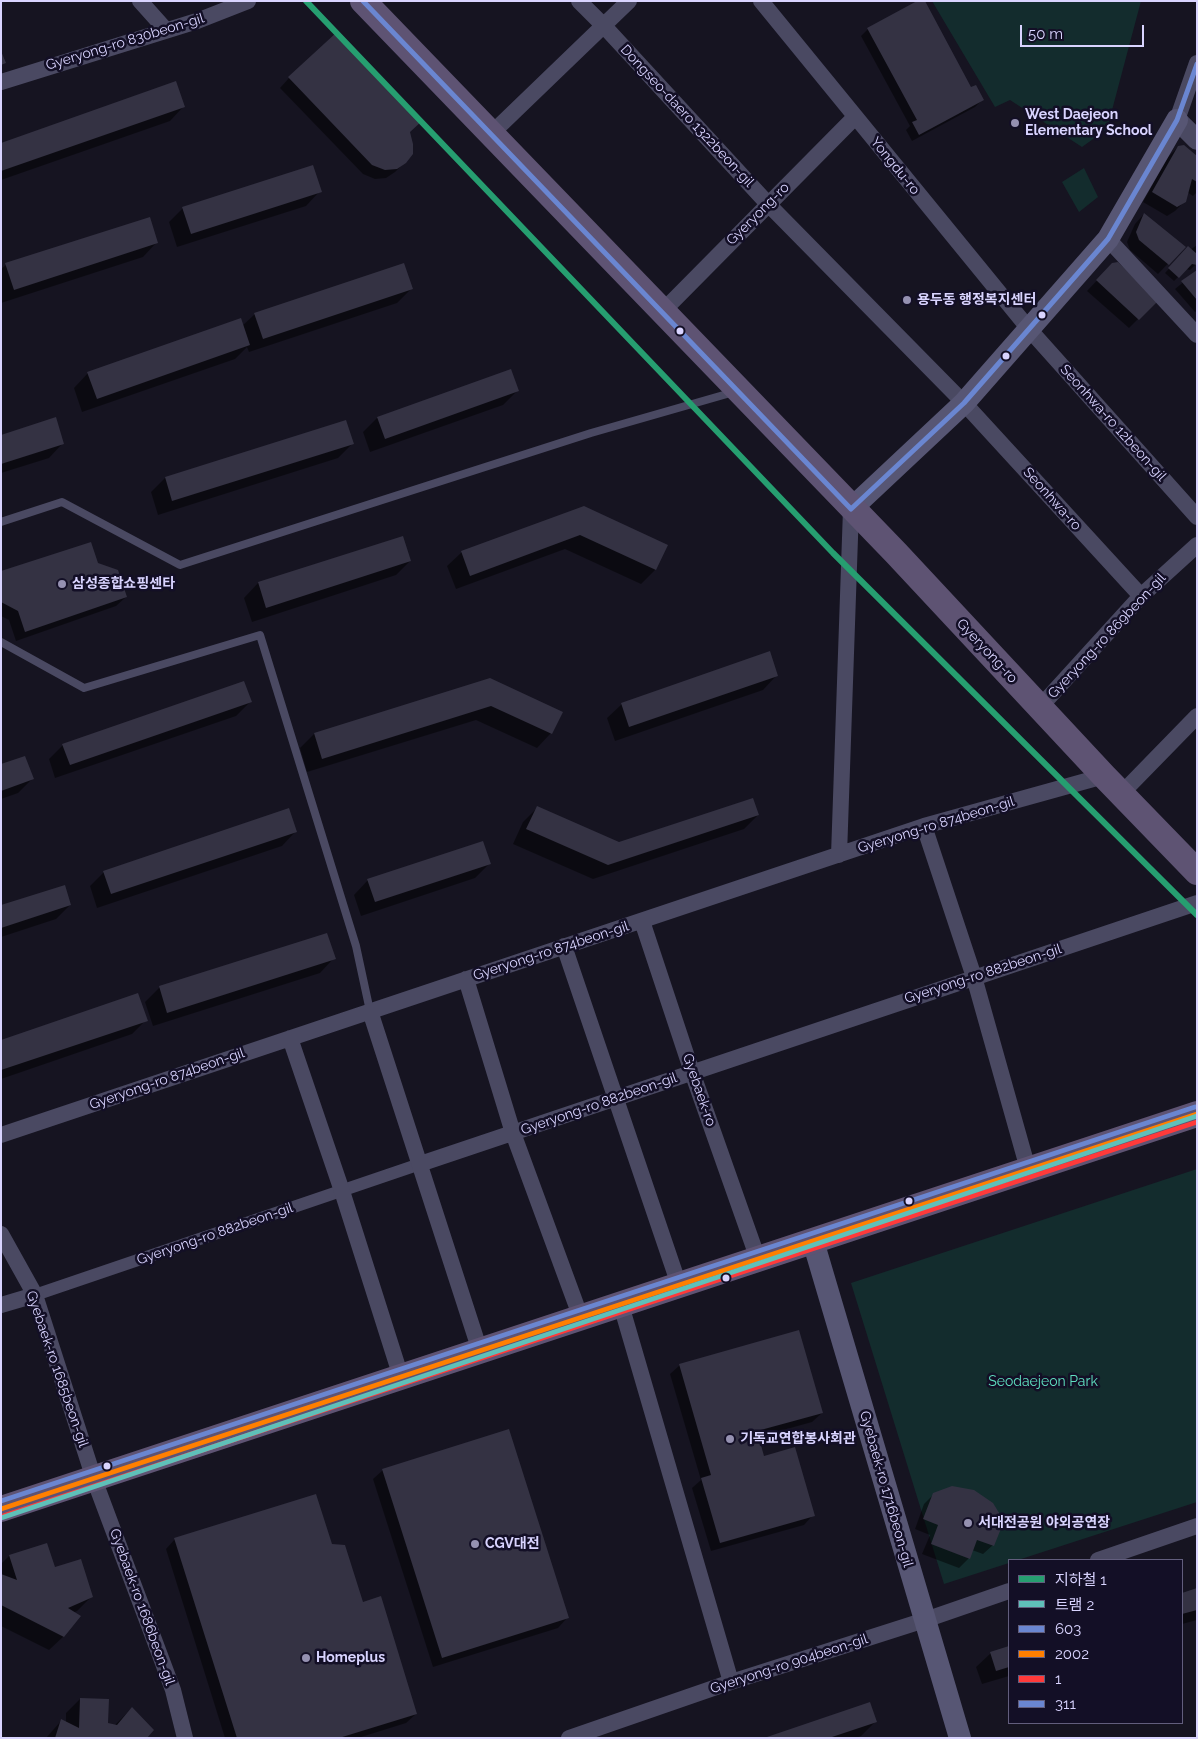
<!DOCTYPE html>
<meta charset="utf-8">
<style>
body{margin:0}
#map{position:relative;width:1198px;height:1739px;overflow:hidden;background:#161421;font-family:Raleway,"Noto Sans KR",sans-serif}
canvas{display:block}
.frame{position:absolute;inset:0;border:2px solid #d9d4ff;pointer-events:none}
.legend{position:absolute;left:1008px;top:1559px;width:175px;height:165px;box-sizing:border-box;background:#130f26;border:1px solid #625e7d;margin:0;padding:6px 9px;list-style:none;font-size:15px;color:#d9d4ff}
.legend li{display:flex;align-items:center;gap:10px;height:25px}
.legend b{width:25px;border:1px solid #625e7d}
.scale{position:absolute;left:1020px;top:25px;width:124px;height:22px;box-sizing:border-box;border:2px solid #d9d4ff;border-top:0;padding-left:6px;font-size:15px;line-height:18px;white-space:nowrap;color:#d9d4ff;-webkit-text-stroke:4px #130f26;paint-order:stroke}
</style>
<div id="map">
<canvas width="1198" height="1739"></canvas>
<div class="frame"></div>
<ul class="legend">
<li><b style="height:6px;background:#269e70"></b>지하철 1</li>
<li><b style="height:6px;background:#5fc0b9"></b>트램 2</li>
<li><b style="height:6px;background:#6a86d1"></b>603</li>
<li><b style="height:6px;background:#ff7f00"></b>2002</li>
<li><b style="height:6px;background:#ff3a3a"></b>1</li>
<li><b style="height:6px;background:#6a86d1"></b>311</li>
</ul>
<div class="scale">50 m</div>
</div>
<script>
const g = document.querySelector('canvas').getContext('2d');
g.lineJoin = 'round';
function fill(path, color) { g.fillStyle = color; g.fill(path, 'evenodd'); }
function trace(path, color, width, dash) { g.strokeStyle = color; g.lineWidth = width; g.lineCap = dash ? 'butt' : 'round'; g.setLineDash(dash || []); g.stroke(path); }
function write(font, color, halo, rows, align = 'center') {
  g.font = font + ' Raleway,"Noto Sans KR",sans-serif'; g.lineWidth = 5; g.setLineDash([]); g.textBaseline = 'middle'; g.strokeStyle = halo; g.fillStyle = color; for (const [text, x, y, turn = 0] of rows) {
    g.save(); g.translate(x, y); g.rotate((+turn || 0) * Math.PI / 180); g.textAlign = isNaN(turn) ? turn : align; if (halo) g.strokeText(text, 0, 0); g.fillText(text, 0, 0); g.restore();
  }
}
const green = new Path2D(`
 M932 1H1141L1107 129 1082 147 1010 100 995 107Z
 M1084 168 1098 197 1079 212 1062 182Z
 M1197 1169V1502L1018 1560H1009V1563L944 1584 851 1283Z`);
const shadow = new Path2D(`
 M868 29 982 100 975 107 912 141 906 130 910 126 861 36Z
 M289 78 409 132 405 162 395 172 386 178 375 179 363 174 280 88Z
 M184 106 170 121 1 180V144Z
 M1178 147 1197 158V192L1193 196 1187 192 1185 201 1175 211 1167 216 1143 202 1168 157Z
 M320 191 306 206 177 247 169 222 183 208Z
 M1144 214 1184 247 1158 274 1130 250 1127 242 1135 224Z
 M157 242 143 257 1 303V269L6 265Z
 M1197 245V263L1190 270 1186 269 1174 281 1165 273 1188 248 1190 250Z
 M1197 271V311L1195 312 1175 289Z
 M1102 275 1156 301 1129 328 1087 291Z
 M411 289 397 303 249 352 247 347 235 359 82 412 74 388 88 373 242 326 255 314Z
 M510 371 517 391 503 405 370 452 363 432 377 418Z
 M345 421 352 444 338 458 158 515 151 492 165 478Z
 M1 436 63 443 49 458 1 473Z
 M584 507 666 546 655 570 641 584 565 549 456 589 447 566 462 552Z
 M402 537 410 561 396 575 252 622 244 598 258 583Z
 M97 564 126 597 116 606 16 641 9 620 1 616V573Z
 M777 675 763 690 615 741 607 718 622 704Z
 M490 679 551 733 537 748 476 720 307 772 300 748 314 734Z
 M250 702 236 716 55 778 49 759 63 745Z
 M1 766 32 779 18 793 1 799Z
 M537 808 619 844 758 815 744 829 593 879 513 844 523 822Z
 M296 831 282 846 97 908 90 886 104 872Z
 M489 864 475 878 361 916 354 895 368 880Z
 M70 905 56 919 1 937V907Z
 M334 958 320 973 153 1026 145 1002 159 988Z
 M146 1020 132 1034 1 1079V1042Z
 M680 1365 822 1413 812 1422 758 1437 763 1457 813 1515 804 1525 711 1551 692 1488 701 1480 670 1374Z
 M383 1470 567 1618 558 1628 433 1667 373 1479Z
 M934 1494 993 1545 983 1554 972 1550 969 1558 959 1568 922 1554 930 1535 915 1529 924 1504Z
 M175 1539 331 1545 362 1603 416 1714 406 1723 358 1738H225L166 1549Z
 M46 1544 54 1569 92 1596 77 1611 73 1613 64 1636 49 1650 1 1626V1564L9 1556Z
 M1197 1590V1620L1182 1624V1594Z
 M1009 1647V1676L982 1684 976 1667 991 1653Z
 M80 1699 107 1724 115 1725 132 1708 145 1738H46L61 1721 66 1723V1713Z
 M875 1722 861 1736 856 1738H767Z`);
const building = new Path2D(`
 M917 1H925L971 87 976 85 984 100 919 135 912 122 917 120 867 28Z
 M337 32 422 121 410 132 413 144V154L406 163 397 169 385 170 372 165 288 77Z
 M1 51 6 63 1 65Z
 M176 81 185 107 1 171V143Z
 M1184 145 1197 156V182L1192 179 1186 202 1177 207 1152 192 1178 146Z
 M313 165 322 192 191 234 182 207Z
 M1144 213 1186 247 1169 265 1139 240 1136 232Z
 M150 217 158 243 14 290 5 263Z
 M1188 246 1197 254V265L1192 264 1179 278 1168 268Z
 M1118 262 1158 301 1139 320 1096 280 1112 263Z
 M404 263 413 289 263 339 254 313Z
 M1197 270V300L1181 281Z
 M241 318 250 345 97 399 87 372Z
 M511 369 519 391 385 439 377 417Z
 M56 417 64 444 1 464V435Z
 M346 420 354 444 172 501 165 477Z
 M584 506 668 545 656 570 580 535 470 576 461 551Z
 M403 536 411 561 266 608 258 582Z
 M91 542 98 563 118 570 127 597 25 632 18 611 1 602V571Z
 M770 651 778 676 629 727 621 703Z
 M490 678 563 712 552 734 491 706 322 759 314 733Z
 M244 681 252 702 70 765 62 744Z
 M25 756 34 779 1 791V764Z
 M753 798 759 815 608 865 526 829 537 806 619 842Z
 M289 808 297 832 111 894 103 871Z
 M483 841 491 864 375 902 367 879Z
 M65 885 71 905 1 928V905Z
 M327 933 336 959 167 1013 159 986Z
 M138 993 148 1021 1 1070V1040Z
 M799 1330 823 1413 757 1431 764 1456 795 1447 815 1516 720 1543 701 1478 711 1475 679 1364Z
 M509 1429 569 1618 442 1658 382 1469Z
 M952 1486 974 1490 993 1503 1004 1521 994 1546 977 1540 970 1559 931 1544 938 1525 923 1519 933 1493Z
 M316 1494 332 1544 345 1545 363 1602 381 1596 417 1714 339 1738H237L174 1538Z
 M47 1543 55 1567 81 1559 93 1597 68 1608 81 1616 64 1637 1 1605V1574L17 1580 9 1555Z
 M1197 1588V1610L1182 1614V1593Z
 M1009 1646V1667L996 1671 990 1652Z
 M80 1698 109 1699 108 1723 117 1725 132 1707 154 1730 147 1738H55L61 1719 79 1728Z
 M870 1702 877 1722 829 1738H764Z`);
const service = new Path2D(`
 M1 522 62 502 180 565 591 433 734 392
 M1 642 84 688 260 635 356 946 370 1011`);
const pedestrian = new Path2D(`
 M35 1295 420 1164`);
const minor = new Path2D(`
 M140 1 166 30
 M579 1 604 26 768 204 964 403 1141 596
 M761 1 1029 329 1197 517
 M1 82 197 21 248 1
 M1177 120 1197 63
 M491 134 629 1
 M1108 239 1197 335
 M662 312 855 117
 M1040 707 1141 596 1197 545
 M1121 794 1197 716
 M924 826 974 977 1028 1169
 M839 855 851 509
 M642 921 692 1072 758 1259
 M564 946 679 1285
 M466 979 513 1133 581 1318
 M370 1011 480 1351
 M290 1038 342 1191 401 1377
 M1 1135 924 826 1104 776
 M420 1164 1197 903
 M1 1234 35 1295 94 1479 173 1690 185 1738
 M1 1305 35 1295
 M621 1305 731 1682
 M1098 1560 1197 1526
 M569 1738 731 1682 925 1620 1009 1591`);
const tertiary = new Path2D(`
 M1177 120 1197 140`);
const secondary = new Path2D(`
 M851 509 964 403 1108 239 1177 120
 M813 1241 960 1738`);
const primary = new Path2D(`
 M363 1 896 553 1104 776 1197 872
 M1 1509 1197 1114`);
const bus1 = new Path2D(`
 M363 1 851 509
 M851 509 964 403 1108 239 1177 120 1197 64`);
const bus2 = new Path2D(`
 M1 1509 1197 1114`);
const bus3 = new Path2D(`
 M3 1516 1197 1122`);
const bus4 = new Path2D(`
 M1 1501 1195 1107`);
const tram1 = new Path2D(`
 M1 1518 1197 1116`);
const metro1 = new Path2D(`
 M306 1 833 553 1197 915`);
const markers = [
 [1015,123,5,"#9591b1"],
 [907,300,5,"#9591b1"],
 [1042,315,4.5,"#d9d4ff"],
 [680,331,4.5,"#d9d4ff"],
 [1006,356,4.5,"#d9d4ff"],
 [62,584,5,"#9591b1"],
 [909,1201,4.5,"#d9d4ff"],
 [726,1278,4.5,"#d9d4ff"],
 [730,1439,5,"#9591b1"],
 [107,1466,4.5,"#d9d4ff"],
 [968,1523,5,"#9591b1"],
 [475,1544,5,"#9591b1"],
 [306,1658,5,"#9591b1"]
];
const streetNames = [
 ["Gyeryong-ro 830beon-gil",125,42,-17],
 ["Dongseo-daero 1322beon-gil",687,116,47],
 ["Yongdu-ro",895,166,51],
 ["Gyeryong-ro",758,214,-45],
 ["Seonhwa-ro 12beon-gil",1113,423,48],
 ["Seonhwa-ro",1052,499,48],
 ["Gyeryong-ro 869beon-gil",1107,636,-47],
 ["Gyeryong-ro",987,651,47],
 ["Gyeryong-ro 874beon-gil",936,825,-17],
 ["Gyeryong-ro 874beon-gil",551,951,-18],
 ["Gyeryong-ro 882beon-gil",983,974,-18],
 ["Gyeryong-ro 874beon-gil",167,1079,-19],
 ["Gyebaek-ro",699,1090,71],
 ["Gyeryong-ro 882beon-gil",599,1104,-19],
 ["Gyeryong-ro 882beon-gil",215,1234,-19],
 ["Gyebaek-ro 1685beon-gil",57,1369,71],
 ["Gyebaek-ro 1716beon-gil",886,1489,74],
 ["Gyebaek-ro 1686beon-gil",142,1607,70],
 ["Gyeryong-ro 904beon-gil",789,1664,-18]
];
const poiNames = [
 ["West Daejeon",1025,115],
 ["Elementary School",1025,131],
 ["용두동 행정복지센터",917,300],
 ["삼성종합쇼핑센타",72,584],
 ["기독교연합봉사회관",740,1439],
 ["서대전공원 야외공연장",978,1523],
 ["CGV대전",485,1544],
 ["Homeplus",316,1658]
];
const parkNames = [
 ["Seodaejeon Park",1043,1382]
];
fill(green, '#132c2d');
fill(shadow, '#0007');
fill(building, '#343243');
trace(service, '#4a4962', 8);
trace(pedestrian, '#4a4962', 12);
trace(minor, '#4a4962', 16);
trace(tertiary, '#4a4962', 20);
trace(secondary, '#575674', 22);
trace(primary, '#5e5373', 26);
trace(bus1, '#6a86d1', 5);
trace(bus2, '#ff7f00', 5);
trace(bus3, '#ff3a3a', 5);
trace(bus4, '#6a86d1', 5);
trace(tram1, '#5fc0b9', 5);
trace(metro1, '#269e70', 6);
for (const [x, y, r, color] of markers) { const dot = new Path2D(); dot.arc(x, y, r, 0, 2 * Math.PI); g.fillStyle = color; g.fill(dot); trace(dot, '#130f26', 2); }
write('14px', '#d9d4ff', '#130f26', streetNames);
write('bold 14px', '#d9d4ff', '#130f26', poiNames, 'left');
write('14px', '#5fe0c0', '#130f26', parkNames);
</script>
